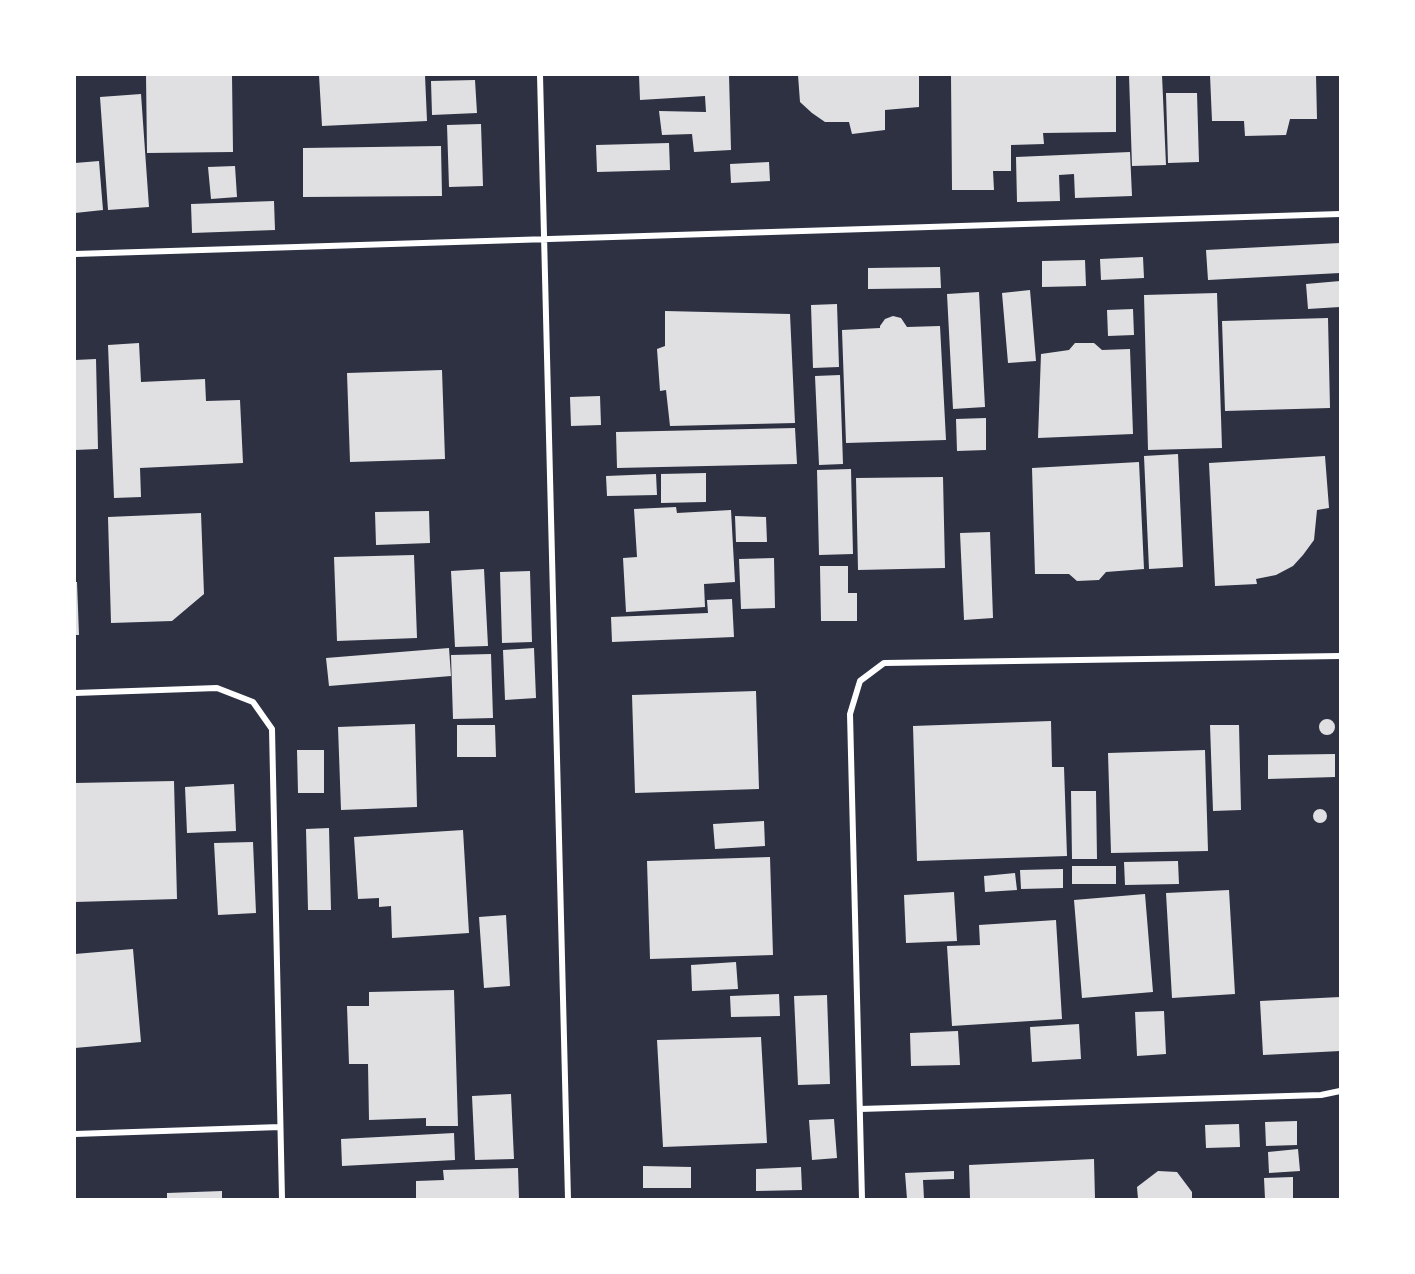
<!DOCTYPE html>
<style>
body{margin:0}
#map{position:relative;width:1415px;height:1274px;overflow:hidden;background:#2d3142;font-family:"Libre Baskerville",serif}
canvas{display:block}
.frame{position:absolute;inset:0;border:76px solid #fff;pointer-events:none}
</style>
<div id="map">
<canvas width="1415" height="1274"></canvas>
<div class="frame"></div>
</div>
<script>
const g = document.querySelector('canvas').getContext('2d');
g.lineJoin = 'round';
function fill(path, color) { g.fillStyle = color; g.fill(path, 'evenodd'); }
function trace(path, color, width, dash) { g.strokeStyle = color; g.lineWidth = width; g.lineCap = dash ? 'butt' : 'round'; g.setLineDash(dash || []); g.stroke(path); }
const building = new Path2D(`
 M146 75H232L233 152 147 153Z
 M319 75H425L427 121 322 126Z
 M639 75H729L731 150 694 152 692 134 662 135 659 111 706 112 705 96 640 100Z
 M798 75H919V107L885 110V130L852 134 849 122H825L812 113 800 102Z
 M951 75H1116V132L1043 133 1044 144 1011 145V171H993L994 190H952Z
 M1129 75H1162L1166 165 1132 166Z
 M1210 75H1316L1317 119H1290L1286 135 1245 136 1244 121H1212Z
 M475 80 477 113 432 115 431 81Z
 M1166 93H1197L1199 162 1168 163Z
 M141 94 149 207 108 210 100 97Z
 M481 124 483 186 449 187 447 125Z
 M669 143 670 170 597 172 596 145Z
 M441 146 442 196 303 197V148Z
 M1130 152 1132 196 1075 198 1074 174 1059 175 1060 201 1017 202 1016 157Z
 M99 161 103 210 75 213V163Z
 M769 162 770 181 731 183 730 164Z
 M235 166 237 197 211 199 208 167Z
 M274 201 275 230 192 233 191 204Z
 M1340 243V273L1208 280 1206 250Z
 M1143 257 1144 278 1101 280 1100 259Z
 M1085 260 1086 286 1042 287V261Z
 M940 267 941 288 868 289V268Z
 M1340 281V307L1308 309 1306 284Z
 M1030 290 1036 361 1008 363 1002 293Z
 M979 292 985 407 953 409 947 294Z
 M1217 293 1222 448 1148 450 1144 295Z
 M837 304 839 367 813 368 811 305Z
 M1133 309 1134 335 1108 336 1107 310Z
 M665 311 790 314 795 423 670 426 666 390 660 391 657 349 665 346Z
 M893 316 901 318 907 327 940 326 946 440 846 443 842 330 880 328V326L885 319Z
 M1328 318 1330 408 1225 411 1222 321Z
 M139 343 141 382 205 379 206 401 240 400 243 463 140 468 141 497 114 498 108 345Z
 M1075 343H1094L1102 350 1130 349 1133 434 1038 438 1041 354 1069 350Z
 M96 359 98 449 75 450V360Z
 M442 370 445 459 350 462 347 373Z
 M840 375 843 464 819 465 815 376Z
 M600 396 601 425 571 426 570 397Z
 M986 418V450L957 451 956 419Z
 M795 428 797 464 617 468 616 432Z
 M1178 454 1183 567 1149 569 1144 456Z
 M1325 456 1329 508 1317 510 1314 540 1303 555 1293 566 1276 575 1256 579 1257 584 1215 586 1209 463Z
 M1139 462 1144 569 1106 572 1099 580 1077 581 1069 574H1035L1032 468Z
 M851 469 853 554 819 555 817 470Z
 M706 473V502L661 503V474Z
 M656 474 657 495 607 496 606 476Z
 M943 477 945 568 858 570 856 478Z
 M676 507 677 513 731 510 735 582 704 584 705 607 626 612 623 558 637 557 634 509Z
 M429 511 430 543 376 545 375 512Z
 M201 513 204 594 172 621 111 623 108 517Z
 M735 516 766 517 767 542H736Z
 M990 532 993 618 964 620 960 533Z
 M414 555 417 638 337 641 334 557Z
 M774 558 775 608 741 609 739 559Z
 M820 566H848V593H857V621H821Z
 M484 569 488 646 455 647 451 571Z
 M530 571 532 642 502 643 500 572Z
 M75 582H77L79 635H75Z
 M732 599 734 637 612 642 611 617 708 613 707 600Z
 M449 648 451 676 329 686 326 658Z
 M534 648 536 698 505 700 503 650Z
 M491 654 493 718 453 719 451 655Z
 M756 691 759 789 635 793 632 695Z
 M1319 727a8 8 0 1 1 16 0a8 8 0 1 1-16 0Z
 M1051 721 1052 767H1064L1067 856 917 861 913 726Z
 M415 724 417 807 341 810 338 727Z
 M457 725H495L496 757H457Z
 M1210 725H1239L1241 810 1213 811Z
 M297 750H324V793H298Z
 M1205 750 1208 851 1111 853 1108 753Z
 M1335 754V777L1268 779V755Z
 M174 781 177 899 75 902V783Z
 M234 784 236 831 187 833 185 787Z
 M1071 791H1096L1097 859H1072Z
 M1313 816a7 7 0 1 1 14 0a7 7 0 1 1-14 0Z
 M764 821 765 846 715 849 713 824Z
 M329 828 331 910H308L306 829Z
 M463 830 469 933 392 938 391 906 379 907V898L358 899 354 837Z
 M253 842 256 913 218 915 214 843Z
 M770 857 773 955 650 959 647 861Z
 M1178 861 1179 884 1125 885 1124 862Z
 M1072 866H1116V884H1072Z
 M1063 869V888L1021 889 1020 870Z
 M1015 873 1017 890 985 892 984 876Z
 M1229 890 1235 994 1172 998 1166 893Z
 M954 892 957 941 906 943 904 895Z
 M1145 894 1153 992 1082 998 1074 900Z
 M506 915 510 986 484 988 479 917Z
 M1056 920 1062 1019 952 1026 947 946 980 945 979 925Z
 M133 949 141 1042 75 1048V954Z
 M736 962 738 989 692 991 691 965Z
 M454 990 458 1126H426V1118L369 1120 368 1064H349L347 1006H369V992Z
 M779 994 780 1016 731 1017 730 996Z
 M827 995 830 1084 798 1085 794 996Z
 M1340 997V1051L1263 1055 1260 1001Z
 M1164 1011 1166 1054 1137 1056 1135 1012Z
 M1079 1024 1081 1059 1032 1062 1030 1027Z
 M958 1031 960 1065 911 1066 910 1033Z
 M761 1037 767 1143 663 1147 657 1040Z
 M511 1094 514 1159 475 1160 472 1096Z
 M834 1119 837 1158 812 1160 809 1120Z
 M1297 1121V1145L1266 1146 1265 1122Z
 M1239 1124 1240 1147 1206 1148 1205 1125Z
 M454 1133 455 1160 342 1166 341 1139Z
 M1298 1149 1300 1171 1269 1173 1268 1152Z
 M1094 1159 1095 1199H970L969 1165Z
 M643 1166 691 1167V1188H643Z
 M801 1167 802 1190 756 1191V1169Z
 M518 1168 519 1199H416V1181L444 1180 443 1170Z
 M954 1171V1179L923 1180 924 1199H907L905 1173Z
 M1158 1171 1177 1172 1192 1192V1199H1138L1137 1187Z
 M1293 1177V1199H1265L1264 1178Z
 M222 1191V1199H167V1193Z`);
const minor = new Path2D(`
 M540 75 568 1199
 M75 254 1340 214
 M75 693 217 688 253 702 272 729 282 1199
 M860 1109 1321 1095 1340 1091
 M75 1134 280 1127
 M862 1199 850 714 860 681 884 663 1340 656`);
fill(building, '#e0e0e3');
trace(minor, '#fff', 6);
</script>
